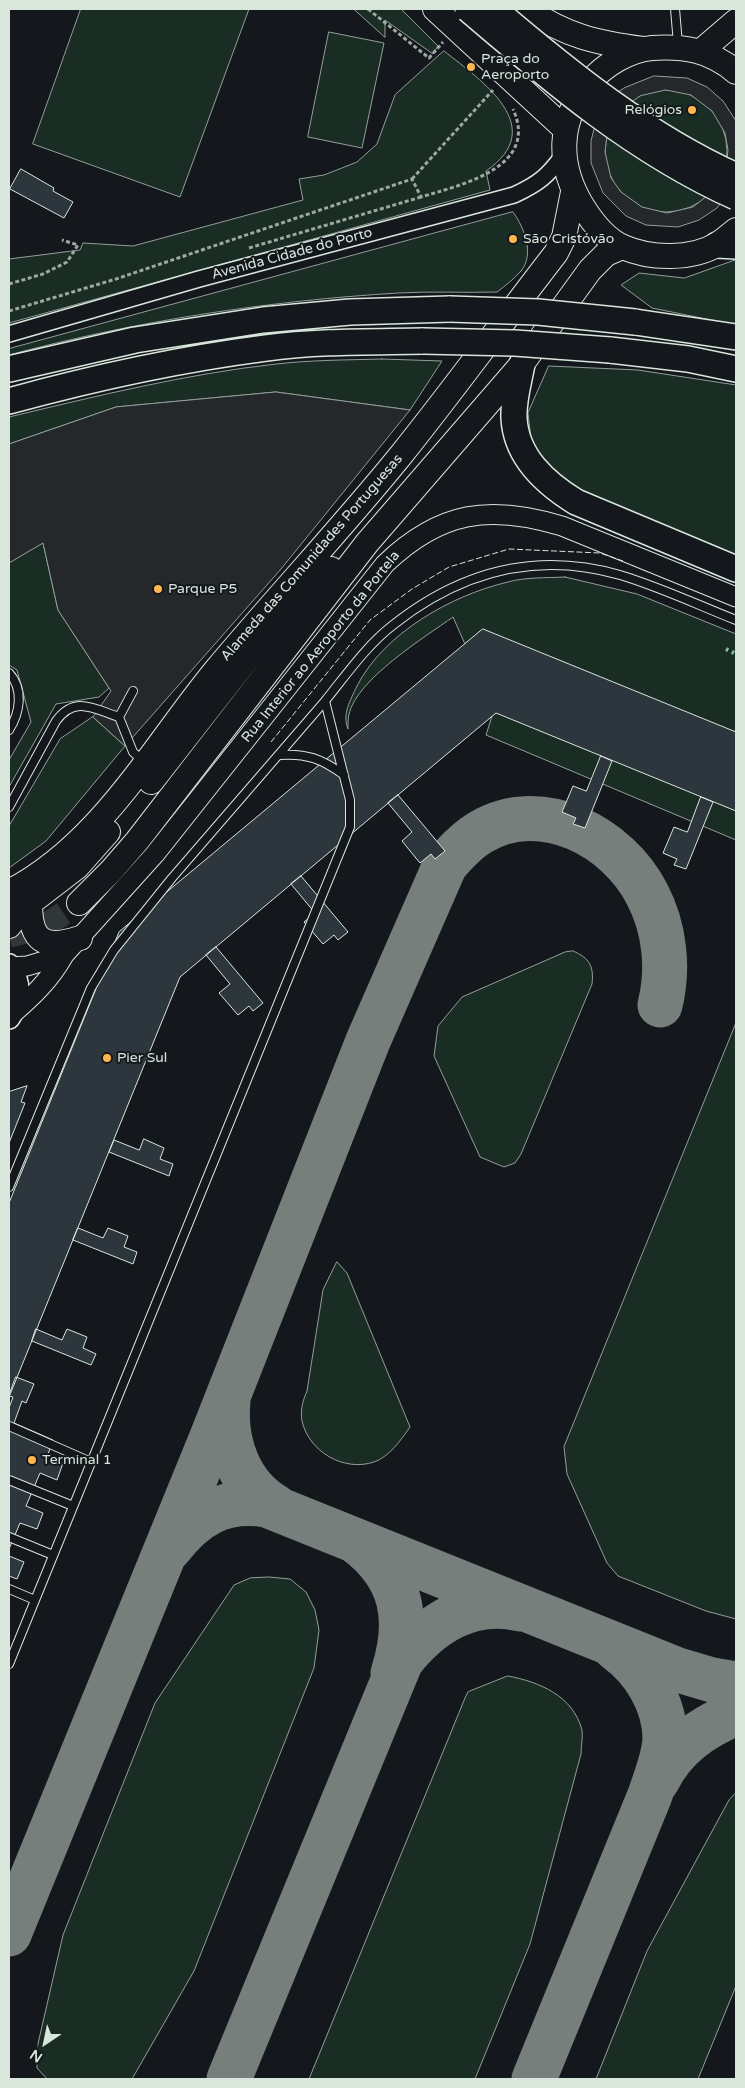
<!DOCTYPE html>
<meta charset="utf-8">
<style>
body{margin:0}
#map{position:relative;width:745px;height:2088px;overflow:hidden;background:#14181c;font-family:"Varela Round",sans-serif}
canvas{display:block}
.frame{position:absolute;inset:0;border:10px solid #d8e6dc;pointer-events:none}
.north{position:absolute;left:20px;top:2018px;width:50px;height:50px;-webkit-text-stroke:4px #14181c;paint-order:stroke;rotate:214deg;font-size:14px;font-weight:700;line-height:20px;text-align:center;color:#d8e6dc}
.north::after{content:'';display:block;margin:auto;width:18px;height:22px;background:#d8e6dc;clip-path:polygon(50% 0,100% 100%,50% 72%,0 100%)}
</style>
<div id="map">
<canvas width="745" height="2088"></canvas>
<div class="frame"></div>
<div class="north">N</div>
</div>
<script>
const g = document.querySelector('canvas').getContext('2d');
g.lineJoin = 'round';
function fill(path, color) { g.fillStyle = color; g.fill(path, 'evenodd'); }
function trace(path, color, width, dash) { g.strokeStyle = color; g.lineWidth = width; g.lineCap = dash ? 'butt' : 'round'; g.setLineDash(dash || []); g.stroke(path); }
function write(font, color, halo, rows, align = 'center') {
  g.font = font + ' "Varela Round",sans-serif'; g.lineWidth = 4; g.setLineDash([]); g.textBaseline = 'middle'; g.strokeStyle = halo; g.fillStyle = color; for (const [text, x, y, turn = 0] of rows) {
    g.save(); g.translate(x, y); g.rotate((+turn || 0) * Math.PI / 180); g.textAlign = isNaN(turn) ? turn : align; if (halo) g.strokeText(text, 0, 0); g.fillText(text, 0, 0); g.restore();
  }
}
const green = new Path2D(`
 M81 9H249L180 197 33 144Z
 M354 9H401L438 46 433 54 385 20V37Z
 M329 32 384 43 362 148 308 137Z
 M444 51C482 81 550 127 486 171L490 190 9 323V259L80 250 83 243 133 246 303 200 299 179 324 175 357 162 377 144 395 95Z
 M605 151a61 61 0 1 1 122 0a61 61 0 1 1-122 0Z
 M513 212C524 227 535 254 521 271 514 279 505 286 497 292 464 293 431 291 398 293 267 301 136 321 9 355V349Z
 M736 260V325L652 308 621 285 639 273 684 278Z
 M382 359 442 361 410 410 276 392 116 407 9 444V417C97 396 186 374 276 364 311 360 347 360 382 359Z
 M549 366 638 370 736 385V560L585 496 553 475 532 448 528 413Z
 M43 543 58 610 109 688 99 697 56 704 9 787V760L31 722 17 670 9 665V563Z
 M565 577 637 594 736 634V840L486 735 494 710 453 617C425 637 357 679 349 714 348 718 348 724 348 729 342 714 350 701 357 686 384 633 452 595 508 582 526 577 546 578 565 577Z
 M93 717 125 746 46 841 9 868V826L60 739Z
 M573 951C590 958 594 967 592 984L521 1154 515 1163 504 1167 480 1157 434 1056 438 1026 462 997 565 952Z
 M736 1023V1619L706 1611 618 1576 607 1563 567 1474 564 1447Z
 M337 1262 347 1273 410 1427C401 1440 389 1457 374 1462 344 1472 309 1452 302 1421 300 1410 303 1400 307 1391L323 1290Z
 M269 1577 290 1579 306 1592 315 1610 319 1630 314 1668 194 1971 132 2079H47L37 2068V2048L63 1935 155 1703 234 1585 250 1578Z
 M508 1676C540 1682 573 1696 582 1730 583 1737 581 1746 581 1754L530 1944 475 2079H309L465 1698 468 1692Z
 M736 1793V1986L698 2079H596L647 1951 729 1800Z`);
const parking = new Path2D(`
 M654 76 687 78 707 87 723 101 736 121V183L717 208 699 220 678 227 646 225 626 216 603 193 591 163V141L596 121 615 94 624 88ZM666 90 691 95 712 111 725 133 728 150 727 159 713 191 693 207 667 213 642 207 621 192 611 178 605 152 607 135 626 106 640 96Z
 M276 392 410 410 281 569 125 746 93 717 111 691 58 610 43 543 9 563V444L116 407Z`);
const taxiway = new Path2D(`
 M228 1401C224 1442 239 1486 276 1507
 M357 1542C403 1577 410 1620 393 1673
 M169 1549C195 1515 223 1498 267 1505L675 1669 712 1680 736 1684
 M657 1781C674 1746 702 1728 736 1713
 M9 1934 212 1437 368 1041 445 865C456 852 467 840 481 832 542 796 618 837 647 894 665 928 669 969 660 1005
 M229 2079 401 1661C430 1624 471 1597 520 1609
 M534 2079 650 1795C656 1777 664 1758 665 1739 665 1704 644 1669 616 1649`);
const building = new Path2D(`
 M21 169 54 188 53 191 73 202 64 218 10 189Z
 M483 629 736 732V811L496 713 180 977 9 1397V1203L119 932Z
 M601 756 612 761 585 828 573 824 576 818 562 812 573 786 586 791Z
 M398 795 445 851 435 859 431 854 420 863 402 841 412 832 388 803Z
 M701 797 713 802 686 869 674 865 677 859 663 853 674 827 687 832Z
 M301 876 348 932 338 940 334 935 323 944 304 922 315 913 291 884Z
 M216 947 263 1003 253 1011 249 1006 238 1015 219 993 230 984 206 955Z
 M27 1086 21 1102 25 1103 9 1143V1092Z
 M144 1139 164 1148 160 1159 173 1164 169 1176 109 1152 114 1140 139 1150Z
 M78 1228 103 1238 108 1228 128 1236 124 1247 137 1252 133 1264 73 1240Z
 M36 1329 62 1340 67 1329 87 1337 83 1348 96 1354 91 1365 32 1341Z
 M16 1377 34 1384 26 1403 22 1401 14 1423 53 1440 47 1457 63 1463 57 1480 40 1473 26 1506 43 1513 37 1529 20 1523 9 1549V1408L13 1397 9 1396Z
 M9 1556 24 1562 17 1579 9 1576Z`);
const primaryTunnel = new Path2D(`
 M9 936 43 927 79 903`);
const path = new Path2D(`
 M368 9 429 58 443 42
 M412 179 493 90
 M249 248 421 197
 M9 284 43 274 67 262 78 245 62 240
 M9 311 116 279 412 179 421 197C460 185 540 168 513 109`);
const service = new Path2D(`
 M675 9 678 44
 M9 673C24 689 20 713 9 730
 M133 691 119 717 133 752 144 762
 M279 755C307 753 322 759 344 775
 M9 807 56 721C75 695 94 709 119 717
 M9 1187 91 988 114 950 172 878 325 701
 M9 1426 91 1462
 M9 1480 73 1506
 M9 1537 53 1555
 M9 1589 35 1600
 M9 1664 350 827V800L325 701C346 675 367 645 393 625 460 572 536 551 620 575 660 587 698 605 736 620`);
const minor = new Path2D(`
 M9 334 199 279 514 195C538 184 548 176 563 155`);
const tertiary = new Path2D(`
 M10 967 27 966 64 955
 M11 1015C32 997 50 980 64 955L155 854 385 564C440 511 490 504 562 526L736 597`);
const secondary = new Path2D(`
 M9 965C21 981 21 1001 9 1018`);
const primary = new Path2D(`
 M435 9 565 129
 M527 9C565 36 598 43 643 49
 M701 51 736 21
 M736 72C710 50 685 46 652 48 629 50 604 65 590 82 557 120 557 165 583 207 593 223 605 239 623 247 650 259 692 260 718 244 724 240 730 235 736 230
 M151 782 258 645 331 569
 M9 892C100 845 152 748 215 671 276 598 341 529 401 455 454 389 504 320 556 253L564 237 573 192
 M30 902C30 941 43 950 80 938
 M79 903 111 871 137 841 367 543 522 364 590 270 606 254 622 247
 M9 926 21 910 77 867 108 832`);
const trunk = new Path2D(`
 M717 245 736 246
 M635 322 736 337
 M610 350 688 359 736 369
 M522 364C519 381 513 401 514 418 516 457 545 483 576 502L736 569
 M9 369 135 340 263 320 350 312 450 309
 M9 401C93 378 180 359 266 348 318 341 371 342 423 341`);
const trunkBridge = new Path2D(`
 M468 9C551 80 635 152 736 197
 M494 9C569 73 646 135 736 176
 M450 309 538 312 635 322
 M423 341 515 343 610 350`);
const hedge = new Path2D(`
 M726 649 736 654`);
const fence = new Path2D(`
 M271 742 370 620 412 589 449 567 509 549 600 553 623 561`);
const markers = [
 [471,67,5,"#ffb74d"],
 [692,110,5,"#ffb74d"],
 [513,239,5,"#ffb74d"],
 [158,589,5,"#ffb74d"],
 [107,1058,5,"#ffb74d"],
 [32,1460,5,"#ffb74d"]
];
const poiNames = [
 ["Praça do",481,59],
 ["Aeroporto",481,75],
 ["Relógios",682,110,"right"],
 ["São Cristóvão",523,239],
 ["Parque P5",168,589],
 ["Pier Sul",117,1058],
 ["Terminal 1",42,1460]
];
const streetNames = [
 ["Avenida Cidade do Porto",292,254,-15],
 ["Alameda das Comunidades Portuguesas",312,558,-49],
 ["Rua Interior ao Aeroporto da Portela",321,647,-51]
];
fill(green, '#1a2d24');
trace(green, '#939e99', 1);
fill(parking, '#24282b');
trace(parking, '#939e99', 1);
trace(taxiway, '#767f7c', 45);
fill(building, '#2c363c');
trace(building, '#d8e6dc', 1);
trace(primaryTunnel, '#313739', 24, [24, 12]);
trace(service, '#d8e6dc', 10);
trace(minor, '#d8e6dc', 18);
trace(tertiary, '#d8e6dc', 21);
trace(secondary, '#d8e6dc', 24);
trace(primary, '#d8e6dc', 26);
trace(trunk, '#d8e6dc', 28);
trace(path, '#9da8a2', 3, [4, 2.5]);
trace(service, '#14181c', 8);
trace(minor, '#14181c', 15);
trace(tertiary, '#14181c', 19);
trace(secondary, '#14181c', 21);
trace(primary, '#14181c', 24);
trace(trunk, '#14181c', 25);
trace(trunkBridge, '#d8e6dc', 28, []);
trace(trunkBridge, '#14181c', 25);
trace(hedge, '#8ac095', 4, [2.5, 4]);
trace(fence, '#d8e6dc', 1, [6, 2.5]);
for (const [x, y, r, color] of markers) { const dot = new Path2D(); dot.arc(x, y, r, 0, 2 * Math.PI); g.fillStyle = color; g.fill(dot); trace(dot, '#14181c', 2); }
write('14px', '#d8e6dc', '#14181c', poiNames, 'left');
write('14px', '#d8e6dc', '#14181c', streetNames);
</script>
